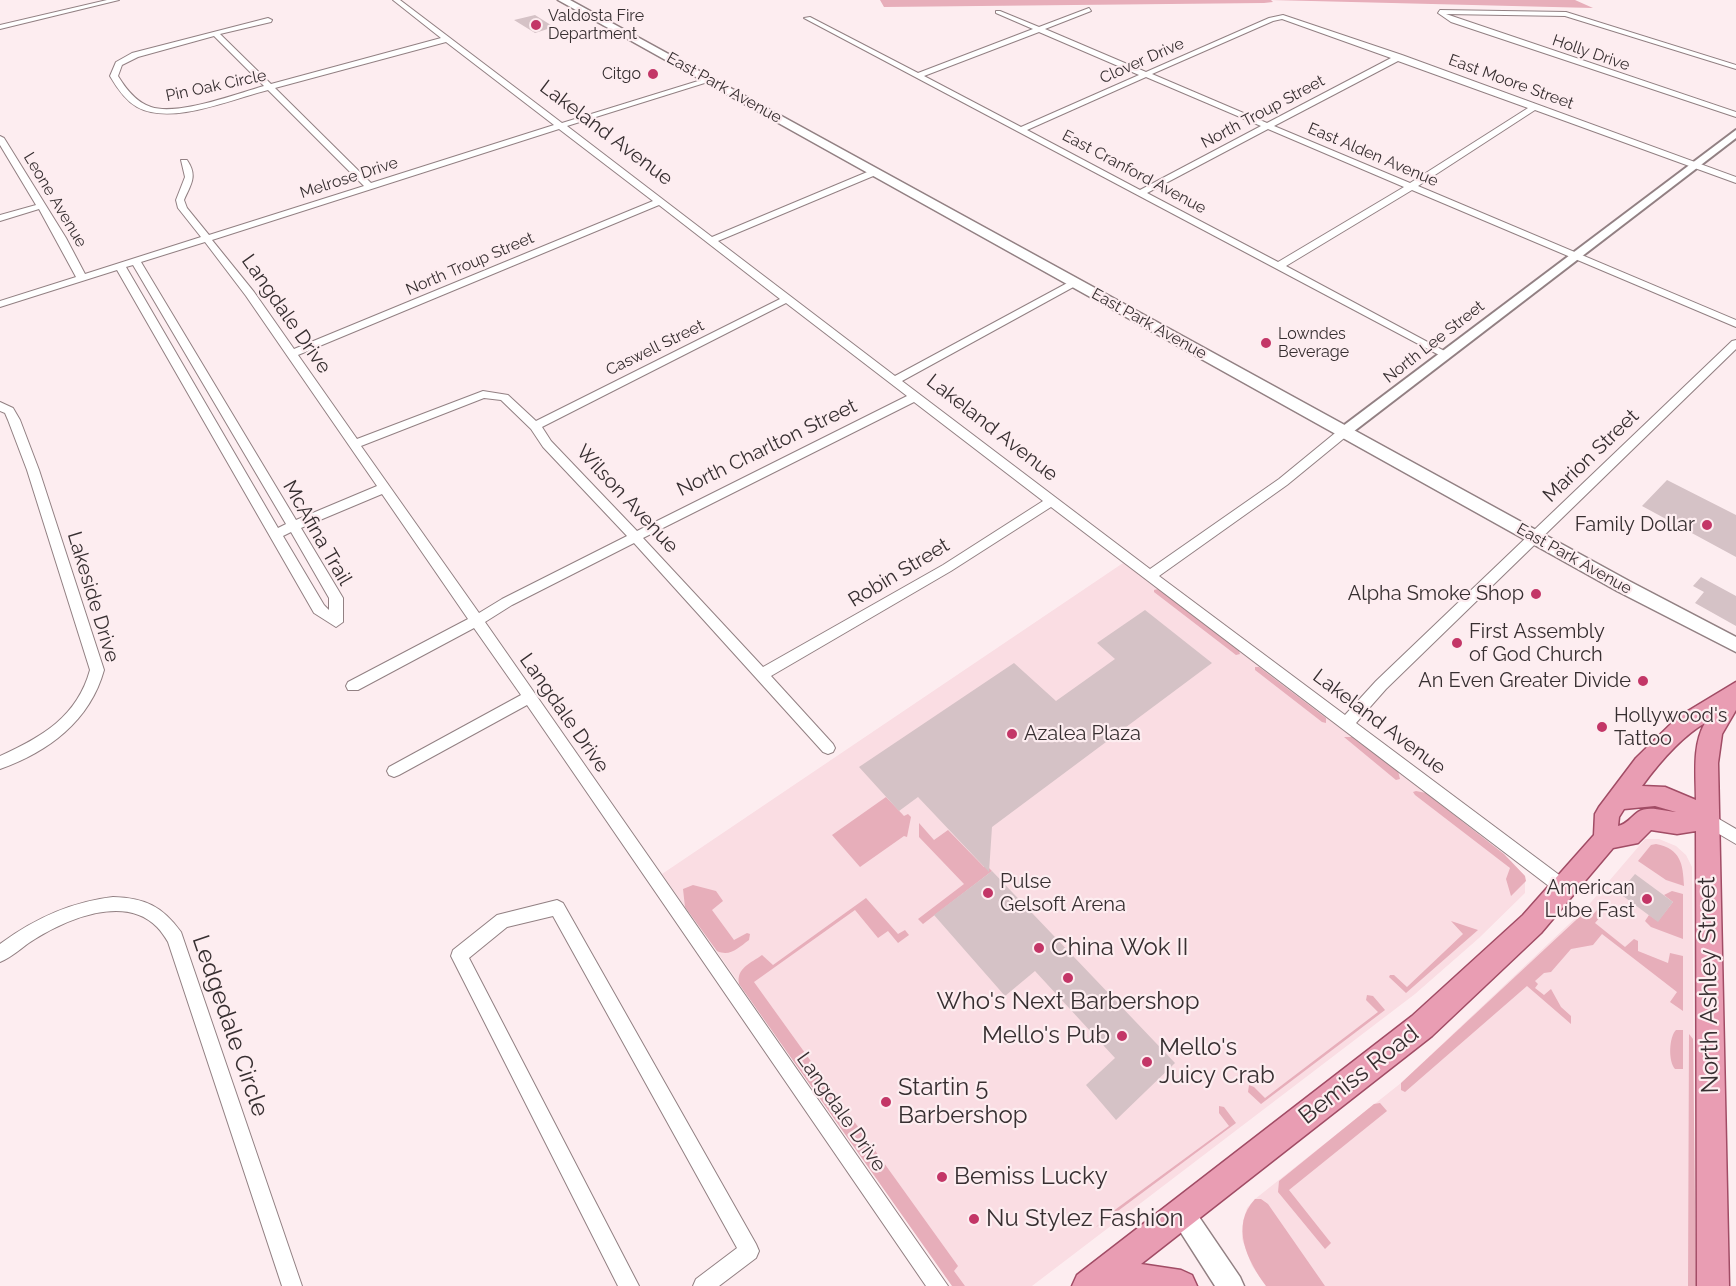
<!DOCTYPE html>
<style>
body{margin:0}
canvas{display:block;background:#fdedf0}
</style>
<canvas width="1736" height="1286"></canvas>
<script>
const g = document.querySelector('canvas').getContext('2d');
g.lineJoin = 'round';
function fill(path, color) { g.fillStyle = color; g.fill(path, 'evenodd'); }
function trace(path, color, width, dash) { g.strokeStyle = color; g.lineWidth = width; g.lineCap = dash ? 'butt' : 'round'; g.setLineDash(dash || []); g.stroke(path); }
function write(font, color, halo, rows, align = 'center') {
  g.font = font + ' Raleway,sans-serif'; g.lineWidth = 4.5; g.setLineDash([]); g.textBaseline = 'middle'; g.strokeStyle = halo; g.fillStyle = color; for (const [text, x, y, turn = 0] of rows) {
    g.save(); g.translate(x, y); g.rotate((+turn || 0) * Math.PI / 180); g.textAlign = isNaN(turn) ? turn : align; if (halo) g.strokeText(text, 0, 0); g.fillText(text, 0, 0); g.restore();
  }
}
const built = new Path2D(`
 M1126 561 1504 854 1525 876V893L1479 938 1415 994 1032 1286H953L662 874Z
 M1645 839H1659L1676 846 1686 855 1692 867 1696 1286H1266L1252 1266 1242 1239 1243 1221 1247 1208 1255 1199 1401 1083 1586 908Z`);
const green = new Path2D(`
 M880 0H1575L1593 8 1271 0 1273 2 1264 3 884 7Z
 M1158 589H1162L1238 648 1240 654 1236 655 1154 592V590Z
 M1259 667 1326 718V723L1322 722 1255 670V667Z
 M1344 737H1352L1398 771 1400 779 1396 780Z
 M1416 791 1426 793 1504 854 1525 876 1526 881 1511 896 1506 879 1510 868 1415 795 1413 792Z
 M886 797 904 816 908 814 911 817 907 837 904 836 860 867 832 835Z
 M919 823 934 840 948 830 984 867 986 865 992 871 923 924 918 919 964 884 919 837Z
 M1656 844C1681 849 1683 864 1684 886L1666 880 1638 861 1651 845Z
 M693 885 716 891 723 901 712 910 734 940 747 933 750 934 749 940C738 948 730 957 717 951L685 907 683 889Z
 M1672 891 1683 894V939L1651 927 1645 921 1649 915 1658 921 1673 902 1664 895Z
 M866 898 898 934 905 930 909 935 898 943 888 931 878 938 855 910 754 982 958 1266 954 1271 965 1286H952L739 984C736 968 751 963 762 955L773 965Z
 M1590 907 1593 908 1585 917 1589 919 1597 910 1601 916 1595 923 1625 947 1634 939 1638 941V951L1668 963 1670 953 1683 956V1011L1670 1002 1677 992 1602 934 1593 945 1571 949 1551 972 1544 973 1535 981 1538 984 1535 988 1544 995 1551 989 1561 1007 1571 1016V1024L1527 986 1405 1092 1401 1090V1083Z
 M1451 921 1478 930 1406 993 1389 977 1390 975H1394L1407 987 1463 934Z
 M1367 995 1373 996 1385 1010 1261 1104 1248 1092 1249 1085 1254 1087 1265 1098 1378 1012 1366 1000Z
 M1676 1030H1683V1069H1675C1668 1061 1669 1037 1676 1030Z
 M1689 1034 1693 1039 1696 1286H1688Z
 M1380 1103 1387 1111 1289 1190 1331 1243 1325 1249 1278 1192 1279 1181 1374 1104Z
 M1219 1106 1224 1107 1236 1123 1095 1228 1116 1209 1229 1126 1219 1113Z
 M1255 1199H1261L1268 1204 1325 1286H1266C1247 1260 1230 1226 1255 1199Z`);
const building = new Path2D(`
 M535 15 554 27 535 33 514 20Z
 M1667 480 1736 515V557L1642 506Z
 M1701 577 1736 596V626L1695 603 1704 592 1693 586Z
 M1145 610 1212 663 992 827 989 872 918 797 899 811 859 767 1014 663 1056 701 1115 659 1097 643Z
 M992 871 1175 1063 1116 1120 1086 1085 1115 1058 1035 971 1005 996 934 915Z
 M1635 874 1673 902 1658 922 1619 893Z`);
const minor = new Path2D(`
 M107 0H119L0 29V25Z
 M393 0H400L562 123 711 77V81L567 126 712 237 872 170H878V174L718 241 895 376 1071 281H1077V285L902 381 1150 569 1279 479 1340 429H1348V435L1287 485 1159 576 1345 715 1376 681 1732 341 1736 340V349L1386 689 1356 723 1570 883 1572 888 1570 893 1564 895 1558 893 1051 507 951 571 771 676 833 744 835 748 833 752 828 754 823 752 634 543 512 605 485 622 948 1286H926L527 705 399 775 394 777 389 775 387 771 389 767 521 695 474 628 358 690H348L346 686 348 682 468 619 382 494 301 528 343 598V622L336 627 314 613 117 270 0 307V301L76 277 39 209 0 221V215L36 205 0 145V136L4 138 66 238 85 274 201 237 178 208 176 200 185 177 181 160H187C198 176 191 184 184 200L187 208 209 235 364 186 268 90C232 99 171 126 137 107 125 100 117 88 110 76L116 62 132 53 268 18 272 20 271 22 220 34 271 84 441 38ZM214 36 264 86C236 94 178 116 151 107 136 102 126 89 118 76L122 65 138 57ZM446 42 554 125 371 183 275 88ZM559 129 653 201 294 349 254 292 212 240ZM659 205 780 299 536 421 508 395 483 391 357 439 298 355ZM205 242 246 296 377 486 296 520 141 262ZM133 265 286 524 278 528 126 267ZM786 303 907 396 637 531 551 441 542 427ZM484 398 501 400 531 429 543 447 627 536 502 599 479 613 361 446ZM914 402 1043 501 943 565 763 667 643 538ZM291 532 329 598V610L324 605 283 536Z
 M1089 8 1091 11 1045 29 1146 72 1269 18 1283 15 1402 55 1736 177V183L1535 110 1418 186 1736 320V327L1412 190 1286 266 1450 354 1449 356H1441L804 18 810 17 918 73 1033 29 996 13V11H1000L1039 27ZM1282 19 1391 58 1267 123 1152 74 1273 21ZM1039 32 1139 75 1021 127 924 76ZM1398 61 1528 108 1410 183 1274 126ZM1146 77 1261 126 1140 190 1027 130ZM1268 129 1404 187 1278 262 1147 193Z
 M1440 10 1566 12 1736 65V69L1565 16 1446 14 1736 112V117L1451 22 1438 13Z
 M0 402 13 408 20 420 39 470 104 670C90 721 48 752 0 769V756C42 737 77 717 90 670L27 470 8 420 5 413 0 411Z
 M1707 812 1736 829V844L1702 824 1699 819 1702 814Z
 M113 897C145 898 162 906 181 932L302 1286H282L168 942C165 937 161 931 157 927 125 894 67 919 35 939 23 946 13 957 0 962V944C34 919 70 902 113 897Z
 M557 900 563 903 756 1244 759 1251 756 1258 719 1286H693L696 1279 737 1248 553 916 507 927 469 958 639 1286H618L451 956 453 950 497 915Z`);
const tertiary = new Path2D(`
 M1736 130V138L1349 435H1339L1337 432 1339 429Z`);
const secondary = new Path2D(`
 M558 0H570L1629 581 1736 637V652L1617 591Z
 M1182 1201 1191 1205 1240 1277 1244 1286H1215L1169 1214 1173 1205Z`);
const primary = new Path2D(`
 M1736 682V710L1722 734 1718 763 1729 1286H1697L1696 831 1677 834 1651 830 1638 843 1613 848 1541 933 1432 1036 1141 1264 1181 1270 1192 1275 1197 1286H1072L1077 1275 1412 1016 1523 915 1594 835 1595 814 1599 807 1636 758 1678 717ZM1705 723C1692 745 1696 775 1696 800L1665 787 1642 786C1659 763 1681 737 1705 723ZM1655 806 1676 812C1664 811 1648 805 1638 812 1631 817 1627 824 1618 826L1619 817 1624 809Z`);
const markers = [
 [536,25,6,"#c33667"],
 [653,74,6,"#c33667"],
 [1266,343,6,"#c33667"],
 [1707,525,6,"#c33667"],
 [1536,594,6,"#c33667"],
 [1457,643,6,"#c33667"],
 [1643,681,6,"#c33667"],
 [1602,727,6,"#c33667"],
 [1012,734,6,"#c33667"],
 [988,893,6,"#c33667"],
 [1647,899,6,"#c33667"],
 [1039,948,6,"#c33667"],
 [1068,978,6,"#c33667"],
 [1122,1036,6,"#c33667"],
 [1147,1062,6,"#c33667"],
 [886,1102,6,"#c33667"],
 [942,1177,6,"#c33667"],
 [974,1219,6,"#c33667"]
];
const farPoinames = [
 ["Valdosta Fire",548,16],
 ["Department",548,34],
 ["Citgo",641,74,"right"],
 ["Lowndes",1278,334],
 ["Beverage",1278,352]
];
const farStreetnames = [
 ["Holly Drive",1591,53,19],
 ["Clover Drive",1142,61,-24],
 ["East Moore Street",1511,82,20],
 ["Pin Oak Circle",216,86,-12],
 ["East Park Avenue",724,88,29],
 ["North Troup Street",1263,112,-28],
 ["East Alden Avenue",1373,155,23],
 ["East Cranford Avenue",1134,172,28],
 ["Melrose Drive",349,178,-18],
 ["Leone Avenue",55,200,59],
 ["North Troup Street",470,264,-23],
 ["East Park Avenue",1149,324,29],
 ["North Lee Street",1434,342,-38],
 ["Caswell Street",655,348,-26],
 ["East Park Avenue",1574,559,29]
];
const streetNames = [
 ["Lakeland Avenue",606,133,37],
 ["Langdale Drive",286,314,55],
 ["Lakeland Avenue",992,428,38],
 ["North Charlton Street",767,448,-26],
 ["Marion Street",1591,456,-44],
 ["Wilson Avenue",627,499,47],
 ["McAfina Trail",317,533,60],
 ["Robin Street",899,573,-31],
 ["Lakeside Drive",93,597,73],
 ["Langdale Drive",564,713,55],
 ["Lakeland Avenue",1379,722,37],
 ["Langdale Drive",841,1112,55]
];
const poiNames = [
 ["Family Dollar",1695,525],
 ["Alpha Smoke Shop",1524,594],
 ["First Assembly",1469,632,"left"],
 ["of God Church",1469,655,"left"],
 ["An Even Greater Divide",1631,681],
 ["Hollywood's",1614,716,"left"],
 ["Tattoo",1614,739,"left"],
 ["Azalea Plaza",1024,734,"left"],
 ["Pulse",1000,882,"left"],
 ["Gelsoft Arena",1000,905,"left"],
 ["American",1635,888],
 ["Lube Fast",1635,911]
];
const nearPoinames = [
 ["China Wok II",1051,948],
 ["Who's Next Barbershop",1068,1002,"center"],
 ["Mello's Pub",1110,1036,"right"],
 ["Mello's",1159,1048],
 ["Juicy Crab",1159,1076],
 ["Startin 5",898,1088],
 ["Barbershop",898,1116],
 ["Bemiss Lucky",954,1177],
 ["Nu Stylez Fashion",986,1219]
];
const nearStreetnames = [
 ["North Ashley Street",1709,985,-91],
 ["Ledgedale Circle",230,1026,71],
 ["Bemiss Road",1359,1075,-38]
];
fill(built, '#fadde3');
fill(green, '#e7aeba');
fill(building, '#d5c2c6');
trace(minor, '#928083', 2);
trace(tertiary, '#928083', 4);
trace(secondary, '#928083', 3);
trace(primary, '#a14c65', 3);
fill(minor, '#fff');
fill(tertiary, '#fff');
fill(secondary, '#fff');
fill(primary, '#e99db3');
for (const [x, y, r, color] of markers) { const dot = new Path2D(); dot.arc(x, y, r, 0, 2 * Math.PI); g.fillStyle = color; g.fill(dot); trace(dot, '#fdedf0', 2); }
write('16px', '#372f31', '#fdedf0', farPoinames, 'left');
write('16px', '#372f31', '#fdedf0', farStreetnames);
write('20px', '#372f31', '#fdedf0', streetNames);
write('20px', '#372f31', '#fdedf0', poiNames, 'right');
write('24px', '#372f31', '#fdedf0', nearPoinames, 'left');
write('24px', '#372f31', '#fdedf0', nearStreetnames);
</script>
